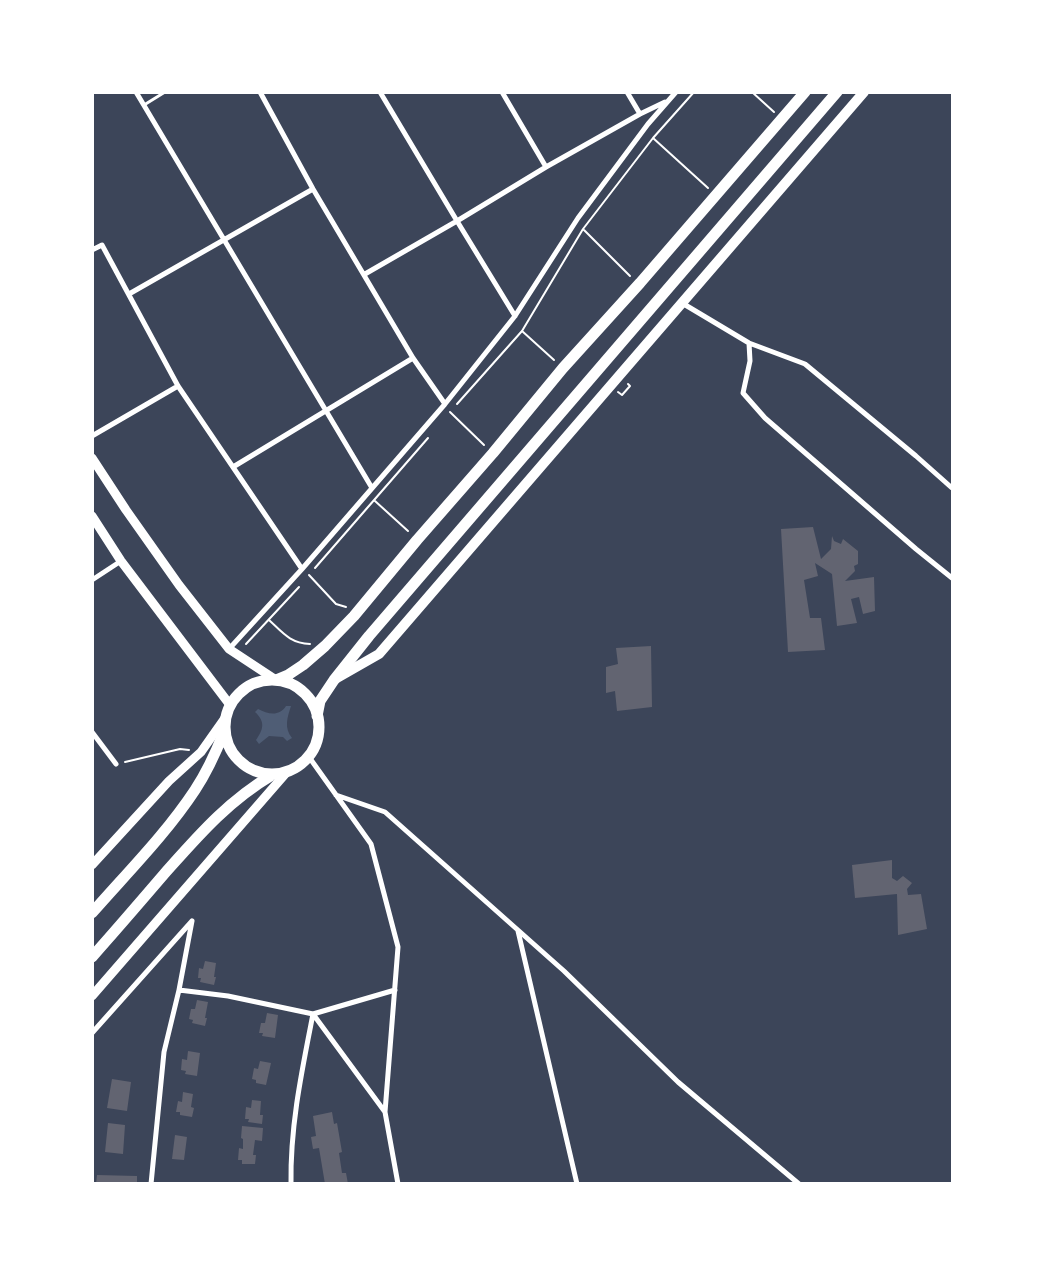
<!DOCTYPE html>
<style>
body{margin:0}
#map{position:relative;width:1045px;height:1276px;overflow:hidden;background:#2d3142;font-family:"Work Sans",sans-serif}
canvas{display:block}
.frame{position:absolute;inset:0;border:94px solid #fff;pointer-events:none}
</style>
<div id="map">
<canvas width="1045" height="1276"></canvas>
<div class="frame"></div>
</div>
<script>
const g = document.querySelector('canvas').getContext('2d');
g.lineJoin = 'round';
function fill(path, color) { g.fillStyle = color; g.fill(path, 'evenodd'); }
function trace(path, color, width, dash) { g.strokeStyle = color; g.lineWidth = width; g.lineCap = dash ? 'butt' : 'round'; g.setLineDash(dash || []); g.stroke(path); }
const green = new Path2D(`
 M93 93H952V1183L93 1184Z`);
const water = new Path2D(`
 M286 706H291C287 718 284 728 292 738L287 741 283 737 269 736 259 744 256 740C263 730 266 722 255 712L258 709C268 714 279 717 286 706Z`);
const building = new Path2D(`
 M813 527 821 559 831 549 832 536 834 541 841 544 843 539 858 551V564L854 566 855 571 845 581 874 577 875 611 863 614 859 597 851 599 857 623 837 626 832 574 815 563 818 576 804 580 810 618H821L825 650 788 652 781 529Z
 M651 646 652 707 617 711 615 691 606 693V667L618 664 616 648Z
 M892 860V878L897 881 903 876 912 883 907 889 908 895 921 894 927 929 898 935 897 894 855 898 852 865Z
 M205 961 216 963 214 977H216L214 985 200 982 201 978H198L199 968 203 969Z
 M197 1000 208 1002 205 1018H207L205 1026 192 1023 193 1020 189 1019 191 1009H195Z
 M267 1013 278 1015 275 1038 262 1036 263 1033H259L261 1023H265Z
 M188 1051 200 1053 197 1076 185 1074 186 1071 181 1070 182 1059 187 1060Z
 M260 1061 271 1063 266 1085 256 1083V1080L252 1079 254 1068 258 1069Z
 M112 1079 131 1082 127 1111 107 1108Z
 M183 1092 193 1094 191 1107 194 1108 192 1117 180 1115V1112H176L178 1101 182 1102Z
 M252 1100 261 1101 260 1115H263L262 1124 248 1122 249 1119H245L246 1107 251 1108Z
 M332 1112 334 1124 337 1123 342 1152 339 1153 342 1173H346L348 1184H325L319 1148 313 1149 311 1137 316 1136 313 1116Z
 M108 1123 125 1125 123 1154 105 1152Z
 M242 1126 263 1128 262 1141 255 1140 253 1155H256L255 1164H242V1160H238L239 1148 243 1149V1139L241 1138Z
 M175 1135 187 1137 184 1160 172 1159Z
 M97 1175 137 1176V1184H96Z`);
const path = new Path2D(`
 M752 92 774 112
 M653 138 708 188
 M584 230 630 276
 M522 331 554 360
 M618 392 622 395 630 386 628 384
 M457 404 522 331 583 229 653 138 694 92
 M450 412 484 445
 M375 501 408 531
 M315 568 428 438
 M309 575 336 604 346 607
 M269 620C283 633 290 643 310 644
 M246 644 299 587
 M125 762 180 749 189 750`);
const service = new Path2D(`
 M144 105 165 92`);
const minor = new Path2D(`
 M136 92 372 488
 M260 92 313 189 413 358 445 404
 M502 92 546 167
 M627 92 640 114 665 102
 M92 250 102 245 178 386 302 569
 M365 274 457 221 380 92
 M129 294 313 189
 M682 303 749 343 805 364 916 456 952 488
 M515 316 457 221 546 167 640 114
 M749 343 750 361 743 393 765 418 916 549 952 578
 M92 436 178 386
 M233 467 413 358
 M92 580 121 561
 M229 649 302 569 445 404 515 316 578 218 648 124 676 92
 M92 732 116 764
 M309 757 371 844 398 947 385 1112 398 1184
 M336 795 385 812 564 971 678 1082 799 1184
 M518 931 577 1184
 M179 990 192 921
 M92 1033 192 921
 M385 1112 313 1014 395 990
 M151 1184 164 1052 179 990 228 996 313 1014C302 1070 290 1126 291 1184`);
const tertiary = new Path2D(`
 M92 458 126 510 179 585 229 649 276 680
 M92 516 121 561 230 705
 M92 865 169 781 201 752 225 718
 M92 996 286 773`);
const secondary = new Path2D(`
 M337 678 379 654 864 92`);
const primary = new Path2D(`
 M225 727a47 47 0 1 1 94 0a47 47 0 1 1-94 0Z
 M276 680 288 675 303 665 325 646 354 616 417 540 493 453 563 368 640 283 805 92
 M317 716 320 701 334 680 369 636 837 92
 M92 913C127 873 166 834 195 790 207 772 216 752 224 732
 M92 957C117 929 141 901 165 873 198 836 228 801 272 775`);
fill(green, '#3c4559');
fill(water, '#4f5d75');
fill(building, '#626471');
trace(path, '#fff', 2);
trace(service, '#fff', 3);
trace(minor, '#fff', 5);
trace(tertiary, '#fff', 9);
trace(secondary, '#fff', 10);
trace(primary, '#fff', 11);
</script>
